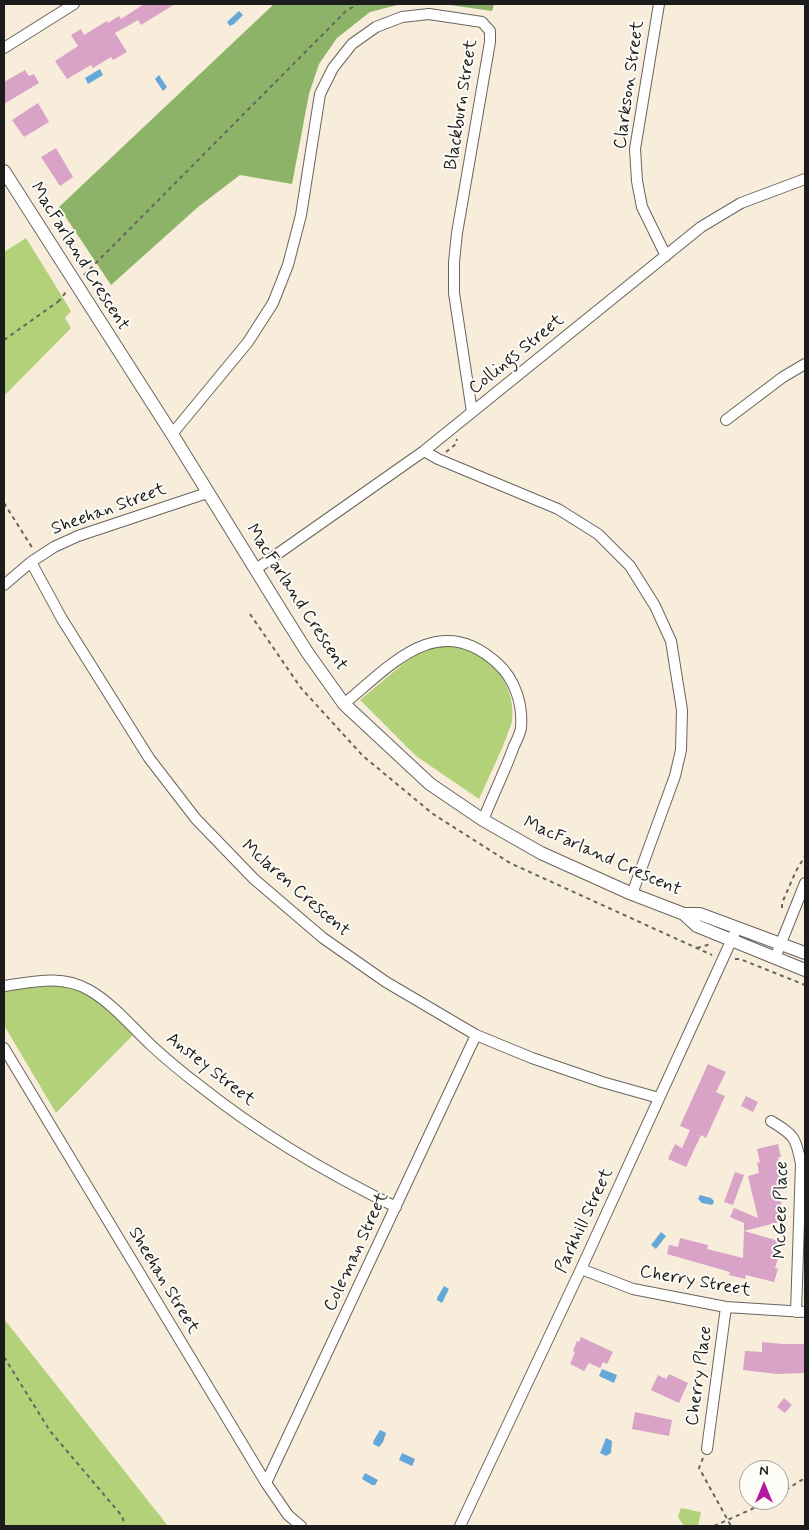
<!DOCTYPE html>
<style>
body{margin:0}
#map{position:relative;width:809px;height:1530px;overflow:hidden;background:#f8ecda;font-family:Mynerve,sans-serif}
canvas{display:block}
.frame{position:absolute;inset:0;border:5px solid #1c1c1c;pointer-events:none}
.north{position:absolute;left:739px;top:1460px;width:50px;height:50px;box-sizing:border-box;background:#fdfcf7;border:1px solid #a3a29f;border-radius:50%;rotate:0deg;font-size:14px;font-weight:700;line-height:20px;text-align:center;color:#1c1c1c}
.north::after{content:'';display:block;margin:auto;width:18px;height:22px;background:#b5179e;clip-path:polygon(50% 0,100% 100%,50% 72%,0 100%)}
</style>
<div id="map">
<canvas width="809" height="1530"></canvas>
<div class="frame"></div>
<div class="north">N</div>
</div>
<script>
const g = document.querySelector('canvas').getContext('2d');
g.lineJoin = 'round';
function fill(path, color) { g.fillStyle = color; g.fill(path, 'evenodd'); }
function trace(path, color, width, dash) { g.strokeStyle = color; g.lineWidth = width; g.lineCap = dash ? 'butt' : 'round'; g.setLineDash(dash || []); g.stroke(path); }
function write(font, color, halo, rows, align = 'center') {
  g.font = font + ' Mynerve,sans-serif'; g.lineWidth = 4; g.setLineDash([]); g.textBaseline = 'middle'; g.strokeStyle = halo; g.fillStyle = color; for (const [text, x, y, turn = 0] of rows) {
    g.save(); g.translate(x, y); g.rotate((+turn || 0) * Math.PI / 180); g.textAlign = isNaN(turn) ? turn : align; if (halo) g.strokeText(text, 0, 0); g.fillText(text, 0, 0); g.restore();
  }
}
const green = new Path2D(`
 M26 238 71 311 65 318 71 328 4 396V252Z
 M447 645C453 646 460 646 466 648 496 658 516 690 512 721 511 726 508 731 507 736 499 757 488 778 479 799L416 756 360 700 410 658 429 648Z
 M65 985 87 992 134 1034 56 1113 4 1025V990Z
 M4 1319 168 1526H4Z
 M681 1508 700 1512 701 1513 698 1526H684L678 1517Z`);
const forest = new Path2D(`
 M274 4H401L370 12 337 38 319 64 309 94 292 184 240 175 198 207 111 285 59 207Z
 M443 4H494L492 11Z`);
const water = new Path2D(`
 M239 11 243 15 234 24 230 26 227 22Z
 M100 69 103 75 88 84 85 78Z
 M159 75 167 87 163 91 155 79Z
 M700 1195 711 1198 714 1201 713 1204 712 1205 702 1203 698 1199Z
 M661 1232 666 1236 656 1249 651 1245Z
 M444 1286 449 1289 442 1303 437 1300V1298Z
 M602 1369 617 1375 614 1383 599 1376Z
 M380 1430 386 1433 383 1442 379 1447 373 1444 374 1440Z
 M606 1438 612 1441 611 1453 606 1456 600 1453Z
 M402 1453 415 1459 412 1466 399 1460Z
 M365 1473 378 1480 375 1485H372L362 1479Z`);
const building = new Path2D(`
 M144 4H175L141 25 138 20 115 33 127 52 113 60 111 57 93 68 91 65 67 79 55 61 78 46 71 35 81 29 84 35 107 21 108 23 119 16 121 19Z
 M25 70 29 76 34 74 39 83 4 104V82Z
 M38 103 49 122 24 137 12 120Z
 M56 148 73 177 60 186 41 157Z
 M708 1064 726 1072 716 1092 725 1096 706 1138 701 1135 686 1167 668 1159 675 1144 682 1148 690 1130 680 1126Z
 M746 1096 758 1102 753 1112 741 1106Z
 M778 1144 781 1157H778L781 1169H778L781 1181H778L782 1197H780L782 1209 780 1210 783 1221 744 1231V1223L730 1217 734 1208 758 1218 748 1176 759 1173 757 1162 760 1163 757 1149Z
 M735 1172 744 1175 733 1205 724 1202Z
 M744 1231 779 1241 776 1254 779 1255 775 1268 778 1269 774 1282 746 1275 745 1279 729 1275 730 1272 667 1254 669 1245 678 1247 680 1238 708 1245 707 1249 743 1258Z
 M581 1337 613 1352 607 1364 603 1362 600 1368 589 1363 584 1371 570 1364 575 1352 573 1351 577 1341 579 1342Z
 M762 1342 783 1344H805V1373L777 1374 743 1370 745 1351 762 1352Z
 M669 1374 688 1383 679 1403 651 1390 658 1375 666 1379Z
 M784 1398 792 1405 785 1413 777 1407Z
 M635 1412 672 1420 669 1436 632 1429Z`);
const path = new Path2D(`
 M84 275 346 11 358 4
 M58 302 66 292
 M4 340 59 301
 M446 452 456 444 457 439
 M4 503 33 549
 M250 614 301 688 363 756 433 814 510 863 712 955
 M782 908V903L796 871 805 856
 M697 948 711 944
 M735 959H740L805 985
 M4 1357 50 1431 122 1516 125 1526
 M703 1458 699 1468 731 1526
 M779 1494 805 1478
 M714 1526 752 1509 768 1500`);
const minor = new Path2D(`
 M659 4 635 149 637 181 642 207 666 256
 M4 48 74 4
 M726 420 783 377 805 364
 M172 434 248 342 273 303 288 265 301 215 320 94 333 68 352 44 376 27 402 17 429 14 482 22 490 31V42L457 233 454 262V293L472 412
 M424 451 438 459 558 509 598 534 630 566 655 606 671 641 682 710 681 750 675 776 632 894
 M31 562 62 619 149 758 196 819 254 879 323 938 386 982 476 1035 532 1058 602 1082 659 1098
 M256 569 424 451 701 227 741 203 805 179
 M4 585 31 562 54 547 78 536 207 493
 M344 704C390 666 438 609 497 663 515 679 523 704 521 728 520 734 517 740 514 746 505 771 493 795 483 820
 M775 958 805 883
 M4 986C32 982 62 974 89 990 112 1003 131 1026 151 1045 166 1059 183 1073 200 1086 260 1134 327 1173 396 1207
 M4 1048 266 1483 288 1515 301 1526
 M771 1121C794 1135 796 1137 801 1164L796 1312
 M581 1269 633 1289 726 1307 805 1312
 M707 1449 726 1307
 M266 1483 476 1035
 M460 1526 581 1269 737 928`);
const tertiary = new Path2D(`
 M4 171 172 434 285 617 307 652 344 704 430 784 483 820 541 853 632 894 684 914H700L805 953
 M684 914 697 926 805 970`);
const streetNames = [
 ["Clarkson Street",630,85,-82],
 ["Blackburn Street",462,105,-81],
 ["MacFarland Crescent",79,257,58],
 ["Collings Street",517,355,-39],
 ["Sheehan Street",109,510,-20],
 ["MacFarland Crescent",296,598,57],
 ["MacFarland Crescent",602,857,24],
 ["Mclaren Crescent",295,889,41],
 ["Anstey Street",210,1070,38],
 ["McGee Place",782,1210,-89],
 ["Parkhill Street",585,1221,-65],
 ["Coleman Street",357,1252,-65],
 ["Sheehan Street",163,1281,59],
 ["Cherry Street",695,1282,10],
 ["Cherry Place",700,1376,-82]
];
fill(green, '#b2d178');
fill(forest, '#8db368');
fill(water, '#64a8d9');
fill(building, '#d8a3c6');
trace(minor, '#69655e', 12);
trace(tertiary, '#69655e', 14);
trace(path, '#69655e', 2, [4, 4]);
trace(minor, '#fff', 10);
trace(tertiary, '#fff', 12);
write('18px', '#1c1c1c', '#fdfcf7', streetNames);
</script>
